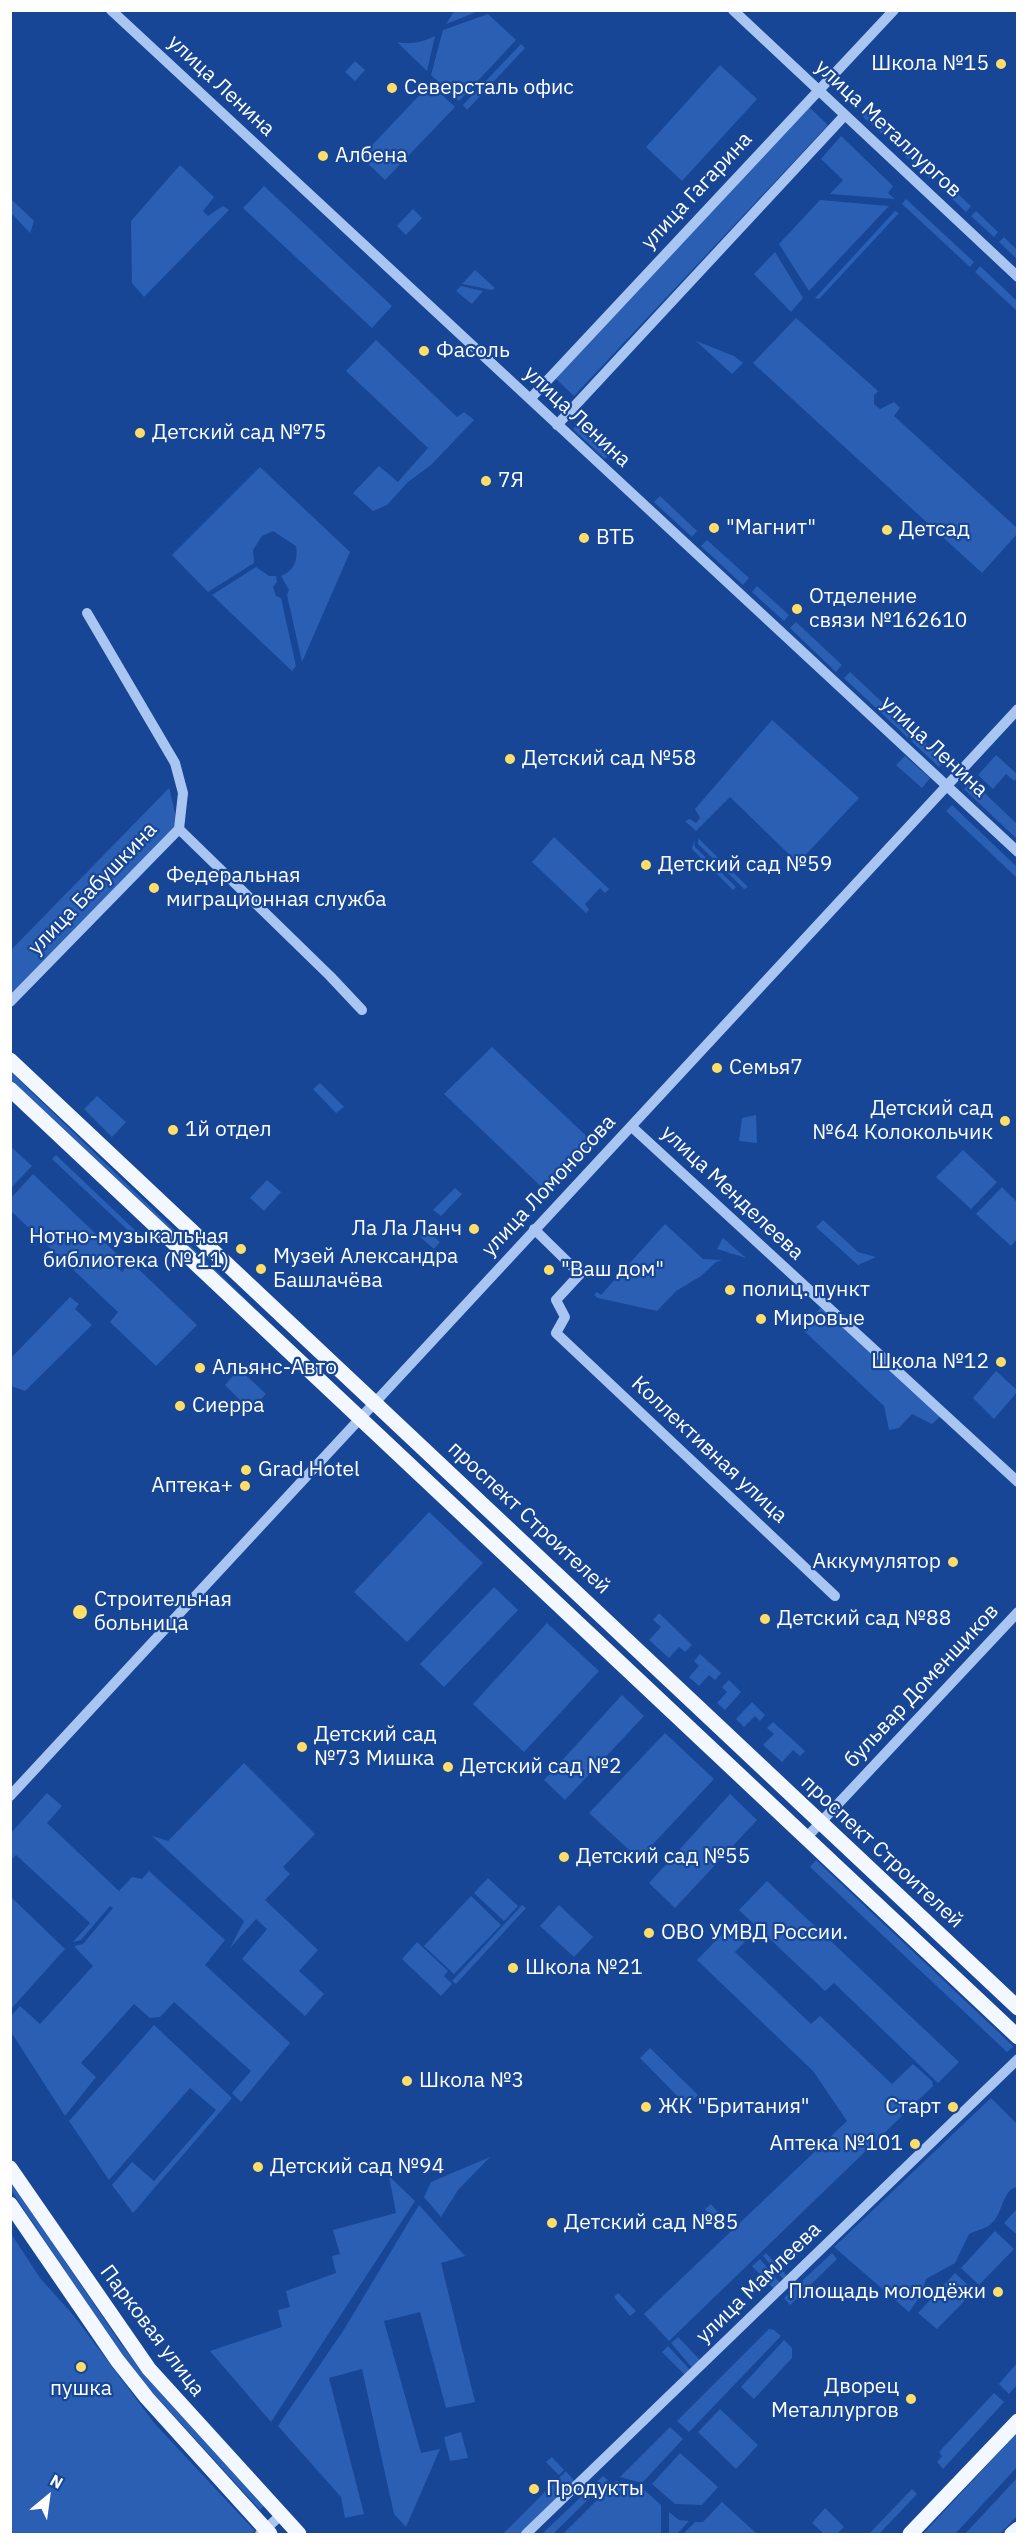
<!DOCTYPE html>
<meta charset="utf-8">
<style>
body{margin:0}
#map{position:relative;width:1028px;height:2545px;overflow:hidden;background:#174696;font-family:"IBM Plex Sans",sans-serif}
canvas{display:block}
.frame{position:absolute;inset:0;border:12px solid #fff;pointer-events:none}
.north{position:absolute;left:18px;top:2467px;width:60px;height:60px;-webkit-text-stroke:4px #174696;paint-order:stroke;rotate:29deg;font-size:16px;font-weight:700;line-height:24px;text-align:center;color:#fff}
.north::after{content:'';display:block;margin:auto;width:21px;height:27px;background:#fff;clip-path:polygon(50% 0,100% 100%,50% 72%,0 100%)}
</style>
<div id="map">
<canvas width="1028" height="2545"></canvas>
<div class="frame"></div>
<div class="north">N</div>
</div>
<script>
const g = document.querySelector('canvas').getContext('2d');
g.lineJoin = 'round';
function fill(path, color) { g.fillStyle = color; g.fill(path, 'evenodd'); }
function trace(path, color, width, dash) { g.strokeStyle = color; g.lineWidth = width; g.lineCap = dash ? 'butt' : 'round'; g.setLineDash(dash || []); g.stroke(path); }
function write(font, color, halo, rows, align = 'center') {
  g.font = font + ' "IBM Plex Sans",sans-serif'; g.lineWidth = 4.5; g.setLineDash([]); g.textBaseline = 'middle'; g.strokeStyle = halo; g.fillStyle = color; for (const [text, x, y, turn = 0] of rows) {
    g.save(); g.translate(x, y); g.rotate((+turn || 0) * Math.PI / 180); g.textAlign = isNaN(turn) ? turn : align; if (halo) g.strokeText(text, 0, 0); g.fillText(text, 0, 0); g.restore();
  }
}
const green = new Path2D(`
 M455 10H479V11L446 24Z
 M488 14 516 40 459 101 431 75 443 30Z
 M435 36 427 71 397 42C412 45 422 42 435 36Z
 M521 44 525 48 467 110 463 105Z
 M355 61 365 70 355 81 345 72Z
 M720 65 757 99 682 181 646 147Z
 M430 84 455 107 385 180 361 157Z
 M842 87 861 105 856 110 837 92Z
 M809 107 828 125 574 396 555 378Z
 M866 110 887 129 882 134 861 115Z
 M841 136 893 186 888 193 895 199 830 194 843 180 821 159Z
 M906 147 938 177 933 182 901 152Z
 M180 165 214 197 203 211 208 216 223 206 229 210 144 297 132 283 131 221Z
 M946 183 971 206 966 212 941 188Z
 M264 186 392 306 372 328 243 208Z
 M11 199 34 221 30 233 11 213Z
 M906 199 974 262 970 267 902 204Z
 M820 200 889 206 809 291 779 244Z
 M413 209 422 218 406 235 397 226Z
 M895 211 899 213 819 299 815 298Z
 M976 211 998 232 994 237 971 216Z
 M1004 237 1017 250V259L999 242Z
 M775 252 803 298 791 312 754 274Z
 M980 266 1017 301V311L975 272Z
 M475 270 495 288 492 290 462 284Z
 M461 286 483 291 472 304 456 291Z
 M796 318 878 391 874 396V404L880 409 894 402 900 408 894 416 1017 528V534L982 573 753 363Z
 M376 340 457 417 464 412 474 420 431 465 408 482 387 505 373 511 353 493 379 466 398 482 428 448 346 371Z
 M696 341 734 356 743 363 732 374Z
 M579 422 612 452 605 459 573 429Z
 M260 467 350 552 302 662 287 595 289 590 281 576C295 570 298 560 296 546L273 531 262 536 253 550 254 563 208 592 172 555Z
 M660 496 697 531 692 537 654 502Z
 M707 540 749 578 743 585 701 546Z
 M256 567 269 576H276L277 582 273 587 276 596 281 598 296 666 292 671 212 595Z
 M757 586 789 615 784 621 752 592Z
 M796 622 842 665 836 672 790 628Z
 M850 672 945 761 939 767 844 678Z
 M772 720 859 798 798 863 730 797 696 831 685 821 690 819 696 823 700 818 695 809Z
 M996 755 1017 774V778L1014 781 1006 774 993 789 978 775Z
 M905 756 930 778 922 788 896 765Z
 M972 781 1017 824V839L964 789Z
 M169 788 179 829 11 1002V950Z
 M952 805 1017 867V878L946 811Z
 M554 837 609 889 605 893 600 888 585 904 589 910 586 913 532 862Z
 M698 839 700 840 748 887 744 889 698 844Z
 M694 841 695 847 736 887 733 890 692 849Z
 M492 1047 596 1145 549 1194 444 1094Z
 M10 1071 355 1405 11 1085Z
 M320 1083 344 1107 336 1113 313 1089Z
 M97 1096 126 1122 112 1137 84 1109Z
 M756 1115 757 1143 739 1141 742 1118Z
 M11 1147 32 1166 11 1188Z
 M963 1150 997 1182 971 1209 936 1177Z
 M56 1155 138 1233 135 1237 52 1159Z
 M33 1174 117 1254 111 1262 122 1272 131 1262 197 1325 156 1366 110 1322 118 1312 11 1211V1198Z
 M267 1180 281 1192 264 1211 250 1198Z
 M1002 1187 1017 1202V1239L1011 1246 976 1214Z
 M455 1188 462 1194 441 1216 433 1210Z
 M823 1220 858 1252 876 1257 858 1265 816 1227Z
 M665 1224 703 1259 722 1260 716 1262 701 1276 676 1291 657 1311 598 1298 594 1295 597 1292 601 1295Z
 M427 1230 440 1242 434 1249 420 1237Z
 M723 1238 746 1258 717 1249Z
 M70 1297 79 1304 75 1309 92 1325 25 1391 11 1386V1358Z
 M822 1306 941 1416 932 1424 912 1414 899 1428 889 1430 884 1406 802 1329Z
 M239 1369 266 1394 250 1410 225 1385Z
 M996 1371 1018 1391 994 1419 973 1398Z
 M429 1512 483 1563 407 1642 354 1592Z
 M494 1587 518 1610 444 1687 420 1664Z
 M659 1613 692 1645 685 1652 679 1647 669 1658 649 1640 661 1627 653 1620Z
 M547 1623 599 1671 524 1752 473 1704Z
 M700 1654 721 1673 715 1680 709 1675 699 1686 689 1677 699 1666 694 1661Z
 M729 1680 741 1692 725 1710 717 1703 727 1692 722 1687Z
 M622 1695 644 1716 565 1800 544 1780Z
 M752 1702 765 1715 760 1721 755 1716 744 1727 736 1719Z
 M773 1722 805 1751 800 1756 793 1750 782 1762 763 1745 774 1734 767 1728Z
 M665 1733 714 1779 639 1859 589 1813Z
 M244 1763 315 1834 283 1867 290 1874 265 1900 318 1950 299 1971 324 1994 305 2016 242 1959 267 1929 256 1919 230 1948 244 1921 152 1836 168 1841Z
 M47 1793 62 1806 47 1823 119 1891 132 1877 142 1879 149 1871 225 1940 205 1965 290 2043 241 2102 232 2093 251 2071 174 2002 160 2017 150 2018 134 2004 81 2063 96 2077 65 2116 11 2032V2016L20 2006 40 2024 93 1966 74 1946 83 1944 113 1908 110 1906 81 1940 73 1942 90 1923 16 1855 11 1860V1833Z
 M730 1794 757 1820 675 1908 649 1883Z
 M816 1860 1013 2046H1014L1007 2052 810 1867Z
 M488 1878 518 1906 504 1921 474 1893Z
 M767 1881 959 2062 938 2083 834 1983 825 1991 739 1910Z
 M471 1896 501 1925 454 1974 424 1946Z
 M11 1897 65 1949 11 2009Z
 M522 1905 526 1908 456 1984 452 1981Z
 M559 1905 593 1937 574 1957 540 1926Z
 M736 1920 752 1934 735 1952 811 2024 820 2016 892 2084 913 2064 932 2081 933 2086 669 2341 644 2314 847 2121 813 2071 697 1960Z
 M417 1942 448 1971 444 1976 452 1984 441 1996 402 1959Z
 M154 2025 232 2098 133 2213 112 2185 132 2162 154 2181 216 2110 190 2088 109 2180 69 2121Z
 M650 2048 698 2095 687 2106 640 2058Z
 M991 2098 1017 2124V2187C1003 2190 1003 2210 994 2221 986 2230 978 2229 969 2234L955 2263 926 2279 921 2295 909 2312 834 2247Z
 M490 2157 458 2190 441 2217 424 2197 431 2182Z
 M389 2176 415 2201 271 2422 210 2351 282 2327 278 2310 290 2307 286 2291 336 2273 332 2256 340 2254 333 2230 396 2213Z
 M10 2180 119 2341 147 2378 264 2506 260 2510 142 2381 114 2344 11 2190Z
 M711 2204 727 2223 723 2228 705 2209Z
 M419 2205 465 2256 441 2263 475 2402 446 2408 420 2312 384 2321 421 2453 440 2449 406 2527 394 2514 362 2369 329 2378 364 2514 345 2518 341 2497 278 2426 343 2331Z
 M1017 2209V2235L1004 2223Z
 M995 2231 1014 2249 979 2285 961 2268Z
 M10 2232 40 2278 74 2316 155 2424 255 2531 251 2534H11Z
 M766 2253 788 2277 785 2281 763 2256Z
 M832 2253 837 2259 790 2305 784 2298Z
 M760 2259 781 2284 775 2290 752 2266Z
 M955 2273 974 2291 937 2329 918 2313Z
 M618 2293 636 2311 630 2316 614 2297Z
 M769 2329 774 2330 781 2336 689 2432 677 2421Z
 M678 2337 701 2361 693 2369 671 2343Z
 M784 2340 792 2348V2358L754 2399 741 2387Z
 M668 2346 691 2371 686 2376 662 2352Z
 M1017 2363V2385L1009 2394 999 2384Z
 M994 2393 1004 2402 943 2469 937 2462 942 2456 939 2452Z
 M720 2409 758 2445 736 2469 698 2432Z
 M670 2427 683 2439 642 2483 620 2477Z
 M461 2432 468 2458 450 2461 444 2437Z
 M1017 2433V2467L955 2534H923Z
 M680 2453 718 2487 702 2505 675 2504 652 2484Z
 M552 2457 564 2470 559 2475 546 2462Z
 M566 2471 577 2484 524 2534H503Z
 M603 2476 608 2480 553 2534H542Z
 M1017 2478V2516L1000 2534H965Z
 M616 2481 642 2488 661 2505V2534H563Z
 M912 2489 917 2494 879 2534H869Z
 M722 2502 757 2534H683L695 2522H703Z
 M825 2508 844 2527 837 2534H824L812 2523Z
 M669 2512 679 2520 689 2521 677 2534H669Z`);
const minor = new Path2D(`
 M111 10 1018 852
 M733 10 1018 277
 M530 399 894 10
 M557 425 845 115
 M87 613 175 763 183 793 179 829
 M179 829 330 976 362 1010
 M10 1002 179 829
 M632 1127 1018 1482
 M534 1229 580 1274 556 1300 565 1317 556 1333 835 1596
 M10 1796 1018 709
 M806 1838 1018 1612
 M260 2534 281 2515
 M526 2534 1018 2059`);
const major = new Path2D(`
 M10 1060 1018 2008
 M10 1089 1018 2037
 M10 2168 149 2369 299 2534
 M10 2204 117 2360 147 2398 270 2534
 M910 2534 1018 2421
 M1012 2534 1018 2529`);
const markers = [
 [1001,64,6,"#ffdd69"],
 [392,88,6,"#ffdd69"],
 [323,156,6,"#ffdd69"],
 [424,351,6,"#ffdd69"],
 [140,433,6,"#ffdd69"],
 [486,481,6,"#ffdd69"],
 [714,528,6,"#ffdd69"],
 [887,530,6,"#ffdd69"],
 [584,538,6,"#ffdd69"],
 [797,609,6,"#ffdd69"],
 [510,759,6,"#ffdd69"],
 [646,865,6,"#ffdd69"],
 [154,888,6,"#ffdd69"],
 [717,1068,6,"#ffdd69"],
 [1005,1121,6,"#ffdd69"],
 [173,1130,6,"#ffdd69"],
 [474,1229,6,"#ffdd69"],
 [241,1249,6,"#ffdd69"],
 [261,1269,6,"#ffdd69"],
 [549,1270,6,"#ffdd69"],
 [730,1290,6,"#ffdd69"],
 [761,1319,6,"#ffdd69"],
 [1001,1362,6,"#ffdd69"],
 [200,1368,6,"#ffdd69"],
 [180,1406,6,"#ffdd69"],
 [246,1470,6,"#ffdd69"],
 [245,1486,6,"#ffdd69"],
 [953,1562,6,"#ffdd69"],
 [80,1612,8,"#ffdd69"],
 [765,1619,6,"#ffdd69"],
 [302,1747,6,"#ffdd69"],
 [448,1767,6,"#ffdd69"],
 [564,1857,6,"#ffdd69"],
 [649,1933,6,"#ffdd69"],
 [513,1968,6,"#ffdd69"],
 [407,2081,6,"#ffdd69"],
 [646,2107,6,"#ffdd69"],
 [953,2107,6,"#ffdd69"],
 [915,2144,6,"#ffdd69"],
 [258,2167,6,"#ffdd69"],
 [552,2223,6,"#ffdd69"],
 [998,2292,6,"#ffdd69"],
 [81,2367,6,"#ffdd69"],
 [911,2399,6,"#ffdd69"],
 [534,2489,6,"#ffdd69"]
];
const poiNames = [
 ["Школа №15",989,64,"right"],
 ["Северсталь офис",404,88],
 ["Албена",335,156],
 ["Фасоль",436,351],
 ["Детский сад №75",152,433],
 ["7Я",498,481],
 ["\"Магнит\"",726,528],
 ["Детсад",899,530],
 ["ВТБ",596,538],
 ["Отделение",809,597],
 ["связи №162610",809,621],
 ["Детский сад №58",522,759],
 ["Детский сад №59",658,865],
 ["Федеральная",166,876],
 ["миграционная служба",166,900],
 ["Семья7",729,1068],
 ["Детский сад",993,1109,"right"],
 ["№64 Колокольчик",993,1133,"right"],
 ["1й отдел",185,1130],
 ["Ла Ла Ланч",462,1229,"right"],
 ["Нотно-музыкальная",229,1237,"right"],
 ["библиотека (№ 11)",229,1261,"right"],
 ["Музей Александра",273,1257],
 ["Башлачёва",273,1281],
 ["\"Ваш дом\"",561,1270],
 ["полиц. пункт",742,1290],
 ["Мировые",773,1319],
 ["Школа №12",989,1362,"right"],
 ["Альянс-Авто",212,1368],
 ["Сиерра",192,1406],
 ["Grad Hotel",258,1470],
 ["Аптека+",233,1486,"right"],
 ["Аккумулятор",941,1562,"right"],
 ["Строительная",94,1600],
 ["больница",94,1624],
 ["Детский сад №88",777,1619],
 ["Детский сад",314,1735],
 ["№73 Мишка",314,1759],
 ["Детский сад №2",460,1767],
 ["Детский сад №55",576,1857],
 ["ОВО УМВД России.",661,1933],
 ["Школа №21",525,1968],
 ["Школа №3",419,2081],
 ["ЖК \"Британия\"",658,2107],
 ["Старт",941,2107,"right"],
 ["Аптека №101",903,2144,"right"],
 ["Детский сад №94",270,2167],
 ["Детский сад №85",564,2223],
 ["Площадь молодёжи",986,2292,"right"],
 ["Дворец",899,2387,"right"],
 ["Металлургов",899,2411,"right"],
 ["пушка",81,2389,"center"],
 ["Продукты",546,2489]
];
const streetNames = [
 ["улица Ленина",221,86,43],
 ["улица Металлургов",888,129,43],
 ["улица Гагарина",697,191,-47],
 ["улица Ленина",577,417,43],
 ["улица Ленина",934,747,43],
 ["улица Бабушкина",93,889,-46],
 ["улица Ломоносова",549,1186,-47],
 ["улица Менделеева",732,1193,43],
 ["Коллективная улица",709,1450,43],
 ["проспект Строителей",529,1518,43],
 ["бульвар Доменщиков",922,1686,-47],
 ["проспект Строителей",882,1852,43],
 ["улица Мамлеева",759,2283,-44],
 ["Парковая улица",152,2331,53]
];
fill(green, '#2a5fb4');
trace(minor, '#a9c5f1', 10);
trace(major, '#f3f7ff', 15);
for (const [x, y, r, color] of markers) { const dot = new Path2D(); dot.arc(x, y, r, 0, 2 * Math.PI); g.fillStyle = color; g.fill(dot); trace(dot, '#174696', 2); }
write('21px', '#fff', '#174696', poiNames, 'left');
write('21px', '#fff', '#174696', streetNames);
</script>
